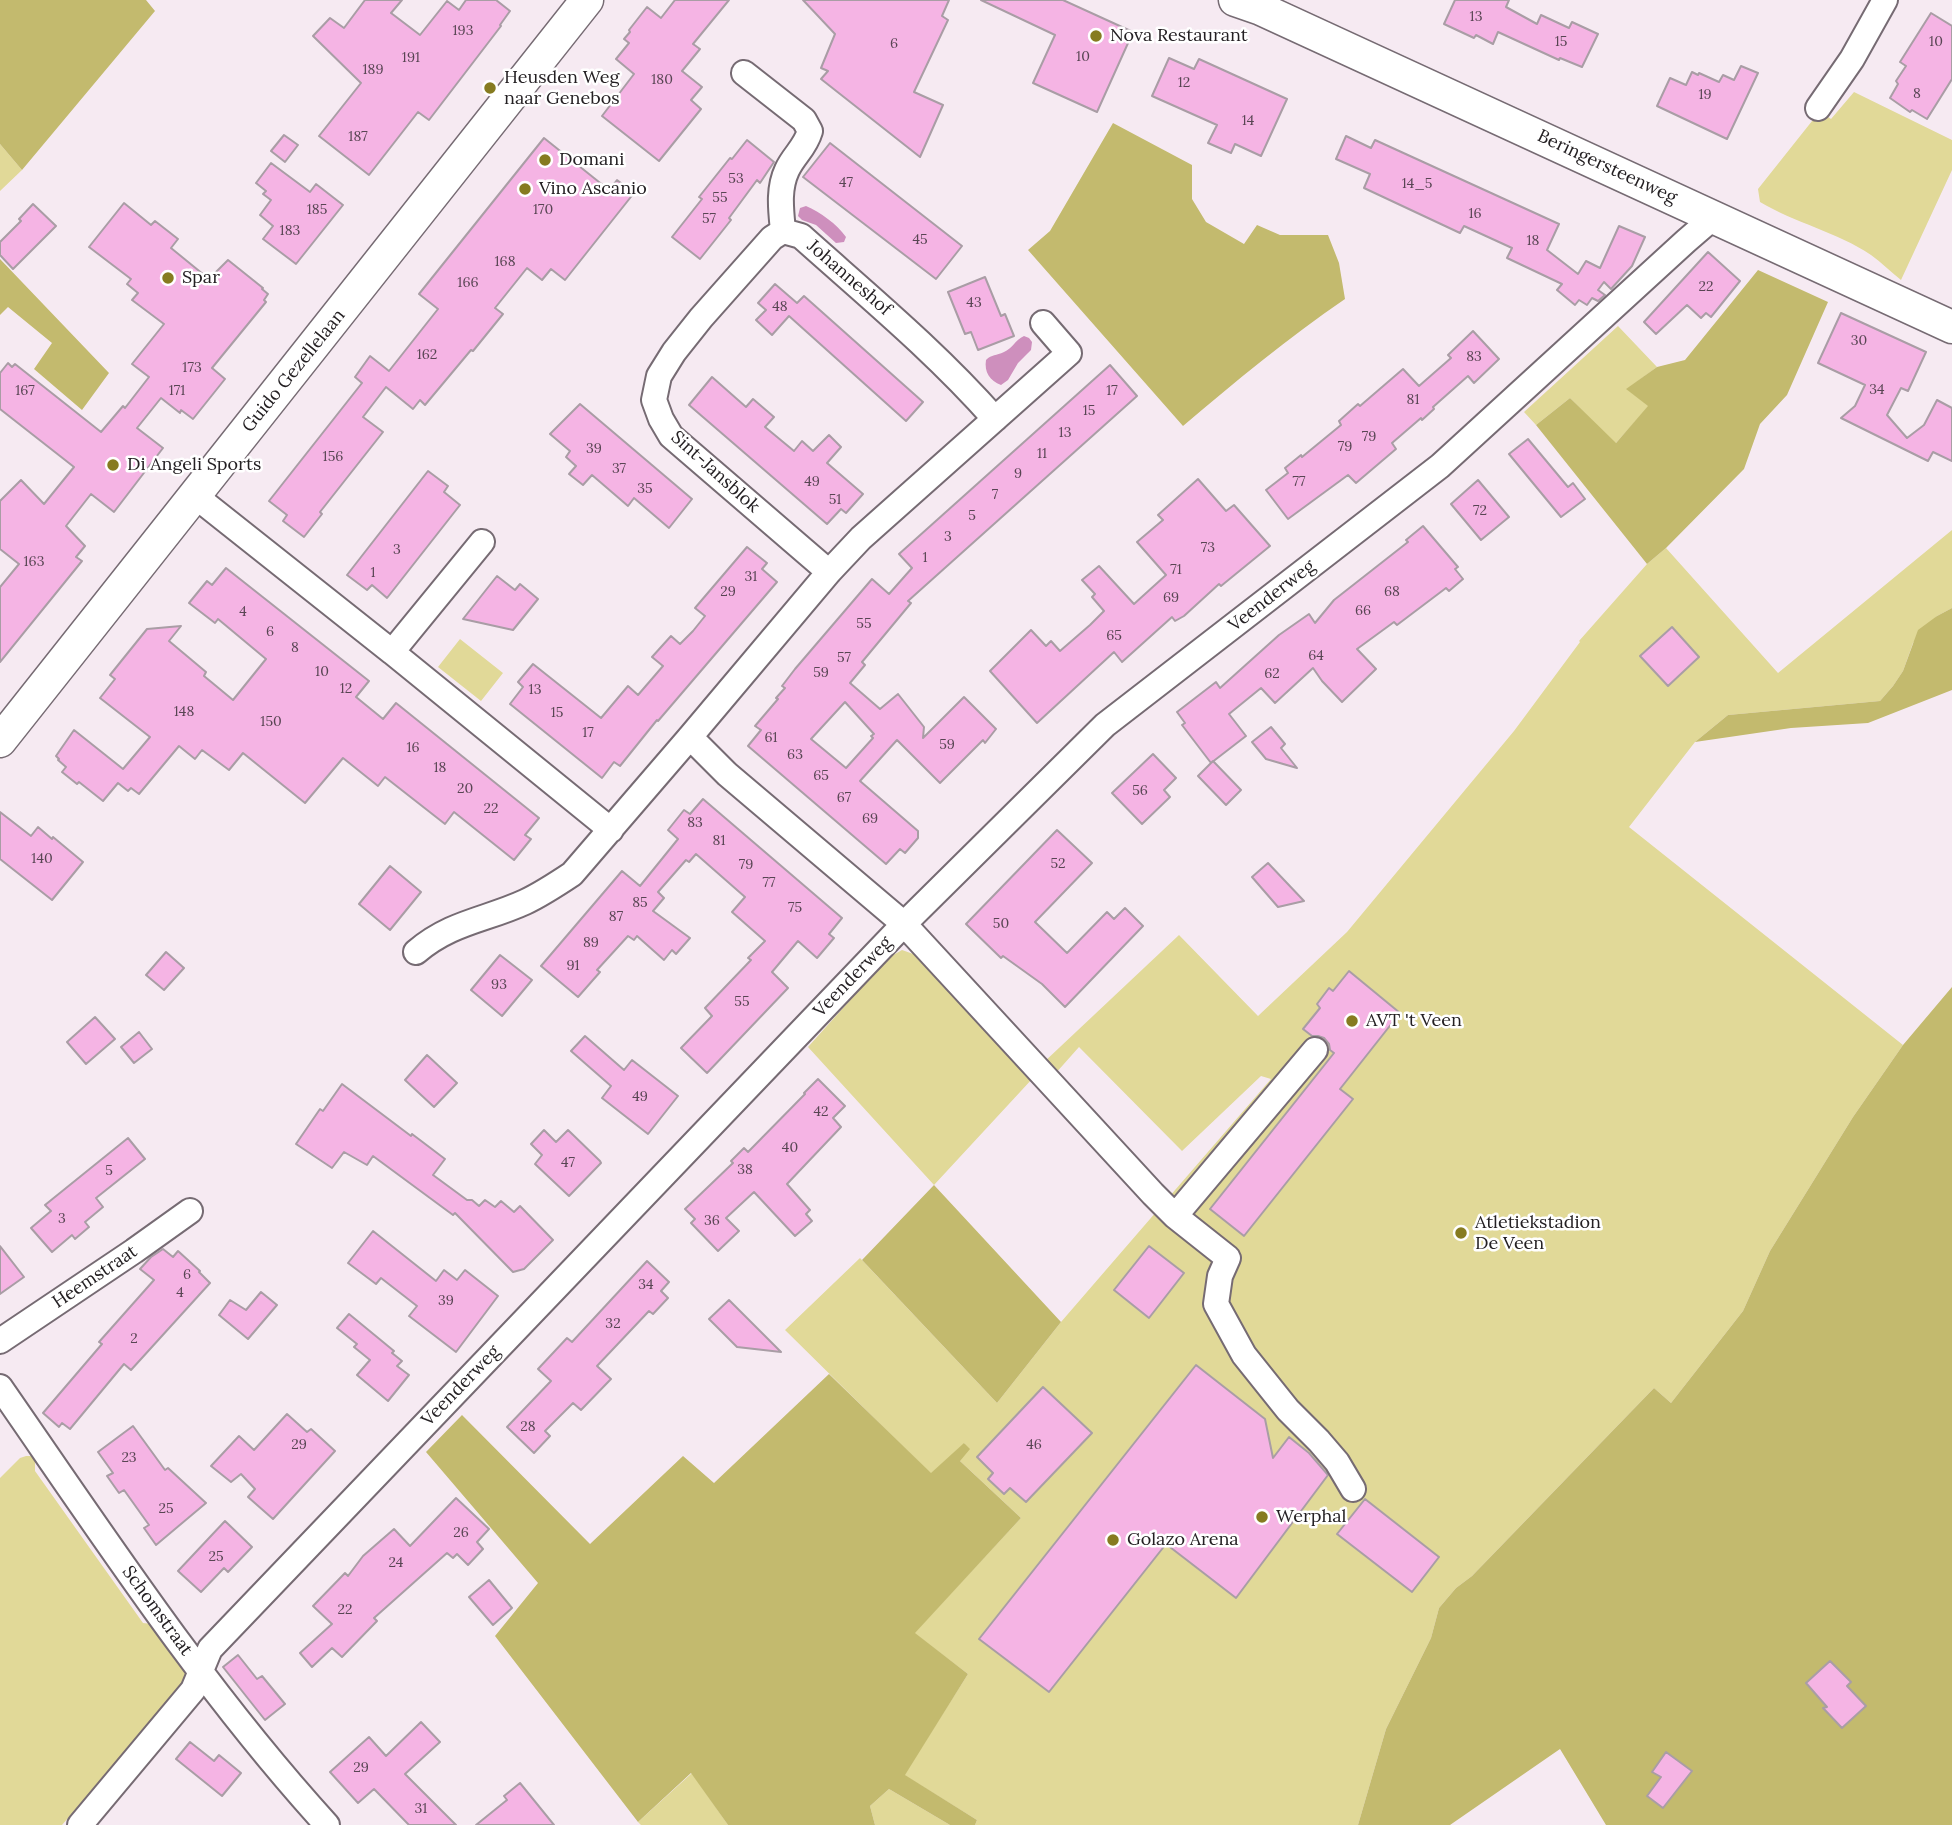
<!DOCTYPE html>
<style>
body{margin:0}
canvas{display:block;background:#f6eaf2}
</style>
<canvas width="1952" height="1825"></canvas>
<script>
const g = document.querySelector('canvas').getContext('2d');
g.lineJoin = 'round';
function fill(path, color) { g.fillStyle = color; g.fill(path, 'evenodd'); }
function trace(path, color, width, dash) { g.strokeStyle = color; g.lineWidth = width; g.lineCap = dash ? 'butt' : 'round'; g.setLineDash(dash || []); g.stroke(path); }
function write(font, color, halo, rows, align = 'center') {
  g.font = font + ' Lora,serif'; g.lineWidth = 5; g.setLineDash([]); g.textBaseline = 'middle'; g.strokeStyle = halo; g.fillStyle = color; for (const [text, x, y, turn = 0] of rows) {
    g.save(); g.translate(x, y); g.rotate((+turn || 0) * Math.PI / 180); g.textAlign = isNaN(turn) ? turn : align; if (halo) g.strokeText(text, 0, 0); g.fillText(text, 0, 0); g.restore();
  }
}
const green = new Path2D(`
 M1854 92 1952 140V170L1901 280C1891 272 1881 262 1871 255 1837 232 1795 223 1760 202L1758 189 1820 111 1831 119Z
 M0 144 22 170 0 191Z
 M1618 326 1657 367 1627 389 1649 406 1615 444 1570 398 1536 425 1524 412Z
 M1952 530V608L1937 616 1913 643 1903 671 1893 686 1880 701 1728 715 1695 742 1629 827 1903 1045 1853 1117 1770 1251 1743 1311 1671 1403 1654 1388 1472 1576 1456 1588 1439 1608 1431 1638 1386 1729 1358 1825H975L977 1820 904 1775 968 1674 914 1633 1021 1518 959 1460 965 1443 931 1474 785 1330 860 1258 997 1403 1061 1322 1271 1079 1261 1076 1182 1151 1079 1047 1055 1074 1043 1063 1179 935 1258 1016 1347 932 1514 731 1580 642 1579 641 1647 564 1666 548 1778 673Z
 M460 639 503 673 481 701 438 667Z
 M902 950 916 955 1033 1078 934 1185 808 1047 888 958Z
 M26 1456H32L35 1459V1471L143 1623 152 1624 185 1672 186 1677 184 1685 62 1825H0V1478L20 1458Z
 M692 1773 728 1825H641L638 1822Z
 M889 1789 950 1825H875L870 1806Z`);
const forest = new Path2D(`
 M0 0H146L155 11 22 170 0 144Z
 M1113 123 1192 165V199L1206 222 1244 244 1257 225 1280 235H1328L1339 263 1345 299C1288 338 1236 381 1183 426L1028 250 1050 231Z
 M0 259 109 373 82 410 34 369 52 343 8 307 0 315Z
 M1758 270 1828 302 1787 395 1760 424 1744 469 1666 548 1647 564 1536 425 1570 398 1616 443 1648 406 1626 389 1657 367 1685 360Z
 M1952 608V690L1868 723 1791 728 1695 742 1728 715 1880 701 1893 686 1903 671 1918 630 1937 616Z
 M1952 987V1825H1606L1560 1749 1450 1825H1358L1386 1729 1431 1638 1439 1608 1456 1588 1472 1576 1654 1388 1671 1403 1743 1311 1770 1251 1853 1117 1903 1045Z
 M934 1185 1061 1322 997 1403 862 1260Z
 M829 1374 931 1473 964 1443 970 1449 960 1461 1021 1518 915 1633 968 1674 905 1775 977 1820 975 1825H950L889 1789 870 1806 875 1825H728L691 1773 638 1822 495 1636 538 1583 426 1452 462 1415 590 1544 683 1456 714 1483Z`);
const water = new Path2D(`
 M806 206C820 212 837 224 846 237L844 242 836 243 816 225 802 220 798 216 800 208Z
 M1024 336 1029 338 1032 342 1031 350 1018 363 1008 380 1001 385C990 381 984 372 986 360 992 354 996 356 1004 352 1012 349 1015 340 1024 336Z`);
const building = new Path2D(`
 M365 0H402L391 13 420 35 447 1 459 10 466 0H496L510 11 500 25 501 26 429 120 418 112 369 175 319 136 361 83 313 36 330 18 344 28Z
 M675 0H729L693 44 700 49 682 71 702 87 691 100 701 109 659 161 602 116 634 74 616 59 629 43 624 39 630 32 629 30 647 7 661 18Z
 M803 0H949L942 16 948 20 914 92 943 105 920 157 821 79 828 71 821 68 835 34Z
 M981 0H1063L1133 32 1097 112 1033 83 1055 35Z
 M1455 0H1509L1506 7 1537 24 1541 15 1569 28 1572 22 1598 34 1582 67 1560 58 1559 60 1498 32 1493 44 1476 35 1474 38 1444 24Z
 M1931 13 1952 26V79L1927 119 1912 110 1910 112 1890 98 1898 84 1896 81 1906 66 1900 62Z
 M1169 58 1194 69 1199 59 1287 99 1261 156 1235 144 1231 153 1208 143 1217 125 1152 96Z
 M1741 66 1758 73 1727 139 1657 106 1670 78 1686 85 1692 72 1698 75 1699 73 1719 82 1723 75 1734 80Z
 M284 135 298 145 285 162 271 151Z
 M1346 136 1371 148 1375 140 1559 224 1547 250 1578 274 1586 261 1600 268 1619 226 1645 237 1632 266 1611 289 1604 282 1598 290 1605 295 1598 301 1592 298 1587 305 1579 300 1575 305 1557 290 1562 284 1507 258 1512 248 1464 226 1460 233 1364 188 1370 174 1336 159Z
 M544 138 609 190 617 180 634 193 565 280 551 269 542 280 527 268 495 308 503 314 473 351 471 350 425 405 420 400 413 409 386 387 363 417 383 432 320 512 322 514 304 537 283 521 287 515 269 501 362 383 355 377 370 356 389 371 438 309 419 294Z
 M747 140 774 162 760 183 757 180 729 218 731 220 700 259 672 237 702 199 699 197 730 158 732 159Z
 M830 143 962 246 936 279 803 177Z
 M271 163 310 192 316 184 343 205 296 264 263 239 273 226 260 215 271 200 263 194 266 191 256 183Z
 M124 203 151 225 155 221 178 239 171 248 209 279 228 260 263 288 262 289 268 294 264 300 266 302 212 368 225 379 193 419 181 410 180 413 161 398 137 428 163 448 114 512 91 494 66 526 85 546 76 557 82 561 0 662V587L19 564 0 549V501L21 480 44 504 74 467 0 409V373L8 363 12 367 15 364 101 432 123 406 125 408 149 377 132 364 164 324 132 300 138 293 127 284 131 279 89 247Z
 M33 204 56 226 13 269 0 255V242L21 221 19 219Z
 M1708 252 1740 281 1711 317 1706 313 1701 318 1687 305 1656 334 1644 322Z
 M985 277 1001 316 1005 314 1014 336 978 350 971 332 965 334 948 292Z
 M775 284 797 303 804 296 923 402 906 421 789 316 772 335 756 320 766 310 758 303Z
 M1841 313 1926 352 1908 391 1901 388 1887 415 1907 438 1924 425 1937 400 1952 408V461L1933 452 1928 461 1841 418 1855 406 1865 385 1818 363Z
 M1473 331 1499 359 1474 383 1468 376 1433 407 1434 409 1422 420 1421 418 1392 443 1396 449 1356 483 1348 475 1288 519 1266 490 1288 473 1285 468 1301 455 1302 457 1341 425 1339 421 1358 404 1360 406 1403 369 1419 386 1451 358 1448 355Z
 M1110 365 1137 396 908 601 911 603 862 662 865 665 850 683 880 709 898 694 924 727 923 738 964 697 996 729 985 743 983 740 940 783 897 740 860 781 918 831V838L905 853 900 849 886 864 748 746 761 730 755 726 778 699 776 698 785 688 782 686 795 669 872 579 889 594 912 568 899 554ZM845 702 874 734 871 736 873 738 846 768 811 739Z
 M712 377 746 407 753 399 774 417 765 427 794 451 802 441 813 451 829 435 841 447 827 463 863 494 846 513 841 509 827 524 689 405Z
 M580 404 692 499 669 528 634 498 628 506 592 475 583 485 569 474 576 466 566 457 570 451 550 434Z
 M1528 439 1568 487 1573 483 1585 499 1561 517 1509 454Z
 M428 471 448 486 444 492 460 505 387 598 372 585 367 590 347 575Z
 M1198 479 1226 511 1234 505 1270 546 1221 586 1219 584 1184 616 1175 621 1172 617 1122 662 1114 652 1037 723 990 671 1031 630 1046 646 1051 641 1060 651 1090 625 1104 611 1092 597 1095 594 1082 580 1099 566 1134 604 1166 575 1137 542 1163 520 1158 515Z
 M1478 480 1509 517 1481 540 1451 504Z
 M1423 526 1458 567 1455 569 1463 579 1449 591 1446 588 1397 625 1394 622 1357 649 1376 669 1342 702 1322 681 1313 668 1275 703 1261 688 1229 714 1246 736 1211 763 1182 725 1185 723 1177 712 1216 682 1220 688 1279 635 1309 614 1315 623 1334 600 1408 542 1406 540Z
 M747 547 767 563 762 569 777 582 658 721 657 720 620 766 614 762 602 778 510 704 523 687 518 682 533 664 601 718 628 686 638 695 663 666 652 657 671 636 680 644 693 631 705 616 695 608Z
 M226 568 369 681 356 697 383 719 396 703 539 818 525 835 531 839 514 860 454 812 445 824 385 777 378 786 343 758 305 803 243 753 229 770 202 750 195 759 179 746 139 794 131 788 128 791 118 783 103 801 79 782 77 784 62 772 66 767 58 760 59 759 56 756 74 730 123 769 150 737 100 698 115 679 110 675 147 629 181 626 169 641 206 672 204 676 233 700 266 659 218 619 215 623 189 603 207 581 212 585Z
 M497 576 515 590 520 584 538 599 513 630 463 619Z
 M1672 627 1699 657 1668 686 1640 656Z
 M1271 727 1285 744 1281 748 1297 768 1266 759 1252 742Z
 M1153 754 1176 778 1164 790 1170 797 1142 824 1112 793Z
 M1213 761 1241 790 1226 805 1198 776Z
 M703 799 842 918 829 934 834 938 817 958 798 941 772 972 788 988 707 1073 681 1048 712 1016 705 1008 751 960 748 958 765 941 732 912 745 897 696 854 689 862 686 860 658 892 664 898 653 911 690 938 676 954 672 950 664 960 637 936 634 940 628 936 597 970 600 972 578 997 541 966 622 871 640 886 678 839 668 830 684 810 690 814Z
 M0 812 31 836 38 827 52 839 53 837 83 862 52 900 0 859Z
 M1057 830 1092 863 1035 922 1067 953 1107 912 1114 919 1125 908 1143 926 1065 1007 1042 984 1003 956 1001 958 966 924Z
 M1268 863 1304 901 1278 907 1252 877Z
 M390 866 421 892 390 930 359 904Z
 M166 952 184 968 164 990 146 975Z
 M500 955 532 980 502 1016 471 990Z
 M1349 971 1400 1013 1340 1089 1353 1099 1244 1236 1210 1209 1334 1053 1330 1050 1329 1044 1324 1038 1318 1036H1312L1303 1029 1320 1008 1317 1004 1329 988 1333 991Z
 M95 1017 115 1039 86 1064 67 1042Z
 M139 1032 152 1049 134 1063 121 1047Z
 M585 1036 624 1070 632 1060 678 1096 648 1134 602 1098 611 1086 571 1051Z
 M427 1055 457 1083 434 1107 405 1080Z
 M818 1079 845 1106 833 1118 841 1127 787 1184 810 1210 806 1214 812 1221 795 1236 754 1192 726 1218 739 1231 718 1251 691 1223 695 1219 685 1209 733 1163 731 1161 744 1148 748 1152 805 1094 804 1093Z
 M342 1084 411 1136 412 1134 445 1159 433 1175 467 1200H472L479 1206 485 1200 495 1207 501 1201 514 1212 520 1206 553 1240 524 1269 513 1272 455 1213 453 1215 373 1156 367 1165 344 1152 332 1168 296 1144 320 1109 323 1111Z
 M544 1130 556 1142 568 1130 600 1161 601 1163 569 1196 535 1164 542 1155 531 1144Z
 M128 1138 145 1159 96 1198 103 1207 85 1222 89 1227 75 1239 72 1235 52 1252 31 1228 51 1211 45 1205Z
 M373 1231 436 1281 444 1270 457 1280 465 1270 498 1296 456 1352 409 1316 417 1306 381 1278 376 1284 348 1263Z
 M0 1246 24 1277 0 1294Z
 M1149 1246 1184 1273 1149 1318 1114 1290Z
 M163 1249 173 1257 178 1251 200 1271 199 1272 210 1283 131 1370 124 1364 70 1429 62 1423 59 1427 43 1413 102 1344 99 1342 154 1280 140 1269 151 1257Z
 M647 1261 669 1282 661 1291 668 1298 653 1314 649 1311 597 1366 611 1379 581 1410 573 1403 545 1431 550 1436 534 1453 507 1427 551 1381 538 1369 567 1338 572 1342Z
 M261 1292 277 1305 248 1339 219 1315 230 1300 246 1310Z
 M729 1300 781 1352 737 1347 709 1319Z
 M349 1314 394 1351 392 1353 402 1361 397 1366 409 1375 388 1401 357 1375 370 1360 354 1347 357 1344 337 1328Z
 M1196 1365 1265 1419 1273 1458 1289 1437 1309 1453 1328 1475 1236 1598 1166 1544 1049 1692 979 1639Z
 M1043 1387 1092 1433 1026 1502 1010 1488 1004 1494 988 1479 993 1473 977 1457Z
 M287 1414 307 1432 311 1429 335 1451 273 1519 248 1497 255 1489 241 1474 231 1482 211 1466 239 1436 254 1450Z
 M133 1426 165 1470 168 1468 206 1503 156 1545 144 1528 149 1525 124 1490 119 1493 107 1476 113 1473 98 1452Z
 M456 1498 489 1529 477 1542 483 1549 468 1565 457 1554 453 1558 447 1553 374 1618 377 1621 342 1657 332 1648 312 1667 300 1653 332 1624 313 1606 345 1573 348 1576 363 1556 394 1529 410 1546Z
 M1365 1499 1439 1557 1412 1592 1337 1534Z
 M225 1521 252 1547 228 1572 224 1568 201 1592 178 1571Z
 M489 1580 512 1608 493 1625 469 1597Z
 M238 1655 257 1679 262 1676 285 1704 265 1720 223 1667Z
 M1830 1661 1851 1682 1847 1686 1866 1706 1842 1728 1823 1708 1827 1707 1806 1683Z
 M421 1722 440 1742 405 1774 456 1825H409L374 1789 358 1803 330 1772 369 1737 386 1756Z
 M190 1742 214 1761 219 1755 241 1773 222 1796 176 1759Z
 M1666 1752 1692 1771 1663 1808 1647 1796 1661 1777 1652 1772Z
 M520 1783 554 1825H476L507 1800 504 1796Z`);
const minor = new Path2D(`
 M744 73 804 120 810 131C805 148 794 155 787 170 778 189 781 210 783 231
 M1818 108 1852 59 1885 0
 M194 495 392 652 482 542
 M829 572 671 436 661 419 654 400 659 376 674 352 701 318 772 238 783 231 801 236C867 295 936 352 995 419
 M392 652 611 830
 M690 737 727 774 904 924 1153 1194 1175 1216 1228 1258 1220 1276 1216 1304 1244 1355 1288 1410 1319 1441 1337 1462 1353 1489
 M416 952C451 922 486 920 525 902 542 894 557 884 572 874L690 737 829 572 861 538 1069 353 1043 323
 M1175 1216 1315 1050
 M0 1341 134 1251 190 1211
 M0 1387C104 1537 204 1690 327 1825
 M80 1825 193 1690 210 1649 904 924 1105 725 1440 466 1686 241 1715 216`);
const major = new Path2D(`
 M1235 0 1261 9 1952 327
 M0 741 587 0`);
const markers = [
 [1096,36,7,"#867b20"],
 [490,88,7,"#867b20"],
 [545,160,7,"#867b20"],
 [525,189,7,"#867b20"],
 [168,278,7,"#867b20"],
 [113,465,7,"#867b20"],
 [1352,1021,7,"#867b20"],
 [1461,1233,7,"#867b20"],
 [1262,1517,7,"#867b20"],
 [1113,1540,7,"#867b20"]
];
const numberNames = [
 ["13",1476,17],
 ["193",463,31],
 ["15",1561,42],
 ["10",1936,42],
 ["6",894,44],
 ["10",1083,57],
 ["191",411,58],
 ["189",373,70],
 ["180",662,80],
 ["12",1184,83],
 ["8",1917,94],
 ["19",1705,95],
 ["14",1248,121],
 ["187",358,137],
 ["53",736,179],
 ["47",846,183],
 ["14_5",1417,184],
 ["55",720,198],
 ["185",317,210],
 ["170",543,210],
 ["16",1475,214],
 ["57",709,219],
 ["183",290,231],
 ["45",920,240],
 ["18",1533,241],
 ["168",505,262],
 ["166",468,283],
 ["22",1706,287],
 ["43",974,303],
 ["48",780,307],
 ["30",1859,341],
 ["162",427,355],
 ["83",1474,357],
 ["173",192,368],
 ["34",1877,390],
 ["167",25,391],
 ["171",177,391],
 ["17",1112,391],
 ["81",1413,400],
 ["15",1089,411],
 ["13",1065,433],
 ["79",1369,437],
 ["79",1345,447],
 ["39",594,449],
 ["11",1042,454],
 ["156",333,457],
 ["37",619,469],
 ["9",1018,474],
 ["49",812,482],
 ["77",1299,482],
 ["35",645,489],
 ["7",995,495],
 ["51",835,500],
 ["72",1480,511],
 ["5",972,516],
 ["3",948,537],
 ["73",1208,548],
 ["3",397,550],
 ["1",925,558],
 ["163",34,562],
 ["71",1176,570],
 ["1",373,573],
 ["31",751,577],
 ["29",728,592],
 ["68",1392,592],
 ["69",1171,598],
 ["66",1363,611],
 ["4",243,612],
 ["55",864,624],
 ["6",270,632],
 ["65",1114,636],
 ["8",295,648],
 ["64",1316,656],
 ["57",844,658],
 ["10",322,672],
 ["59",821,673],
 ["62",1272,674],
 ["12",346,689],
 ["13",535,690],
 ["148",184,712],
 ["15",557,713],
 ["150",271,722],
 ["17",588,733],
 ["61",771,738],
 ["59",947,745],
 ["16",413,748],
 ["63",795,755],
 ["18",440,768],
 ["65",821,776],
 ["20",465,789],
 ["56",1140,791],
 ["67",844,798],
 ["22",491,809],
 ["69",870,819],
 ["83",695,823],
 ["81",719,841],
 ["140",42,859],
 ["52",1058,864],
 ["79",746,865],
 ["77",769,883],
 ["85",640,903],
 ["75",795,908],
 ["87",616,917],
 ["50",1001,924],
 ["89",591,943],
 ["91",573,966],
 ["93",499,985],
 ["55",742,1002],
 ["49",640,1097],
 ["42",821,1112],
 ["40",790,1148],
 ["47",568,1163],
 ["38",745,1170],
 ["5",109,1171],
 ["3",62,1219],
 ["36",712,1221],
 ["6",187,1275],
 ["34",646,1285],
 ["4",180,1293],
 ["39",446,1301],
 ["32",613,1324],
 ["2",134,1339],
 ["28",528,1427],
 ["29",299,1445],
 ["46",1034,1445],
 ["23",129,1458],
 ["25",166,1509],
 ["26",461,1533],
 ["25",216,1557],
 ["24",396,1563],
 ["22",345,1610],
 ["29",361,1768],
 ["31",421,1809]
];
const poiNames = [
 ["Nova Restaurant",1110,36],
 ["Heusden Weg",504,78],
 ["naar Genebos",504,99],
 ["Domani",559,160],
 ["Vino Ascanio",539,189],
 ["Spar",182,278],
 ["Di Angeli Sports",127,465],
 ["AVT 't Veen",1366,1021],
 ["Atletiekstadion",1475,1223],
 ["De Veen",1475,1244],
 ["Werphal",1276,1517],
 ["Golazo Arena",1127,1540]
];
const streetNames = [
 ["Beringersteenweg",1607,167,25],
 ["Johanneshof",849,278,41],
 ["Guido Gezellelaan",294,371,-51],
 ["Sint-Jansblok",715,472,42],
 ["Veenderweg",1272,596,-38],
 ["Veenderweg",853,977,-46],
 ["Heemstraat",95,1277,-34],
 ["Veenderweg",461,1386,-46],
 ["Schomstraat",157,1611,54]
];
fill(green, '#e1d998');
fill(forest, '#c3ba6e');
fill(water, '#ce8fbd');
fill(building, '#f5b4e4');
trace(building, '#a99da5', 2);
trace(minor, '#766b73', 28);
trace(major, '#766b73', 35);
trace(minor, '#fff', 24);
trace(major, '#fff', 32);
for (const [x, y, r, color] of markers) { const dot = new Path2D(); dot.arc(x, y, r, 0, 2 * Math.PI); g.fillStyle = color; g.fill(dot); trace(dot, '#fff', 2.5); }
write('14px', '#584553', null, numberNames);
write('18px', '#242023', '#fff', poiNames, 'left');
write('18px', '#242023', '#fff', streetNames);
</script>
